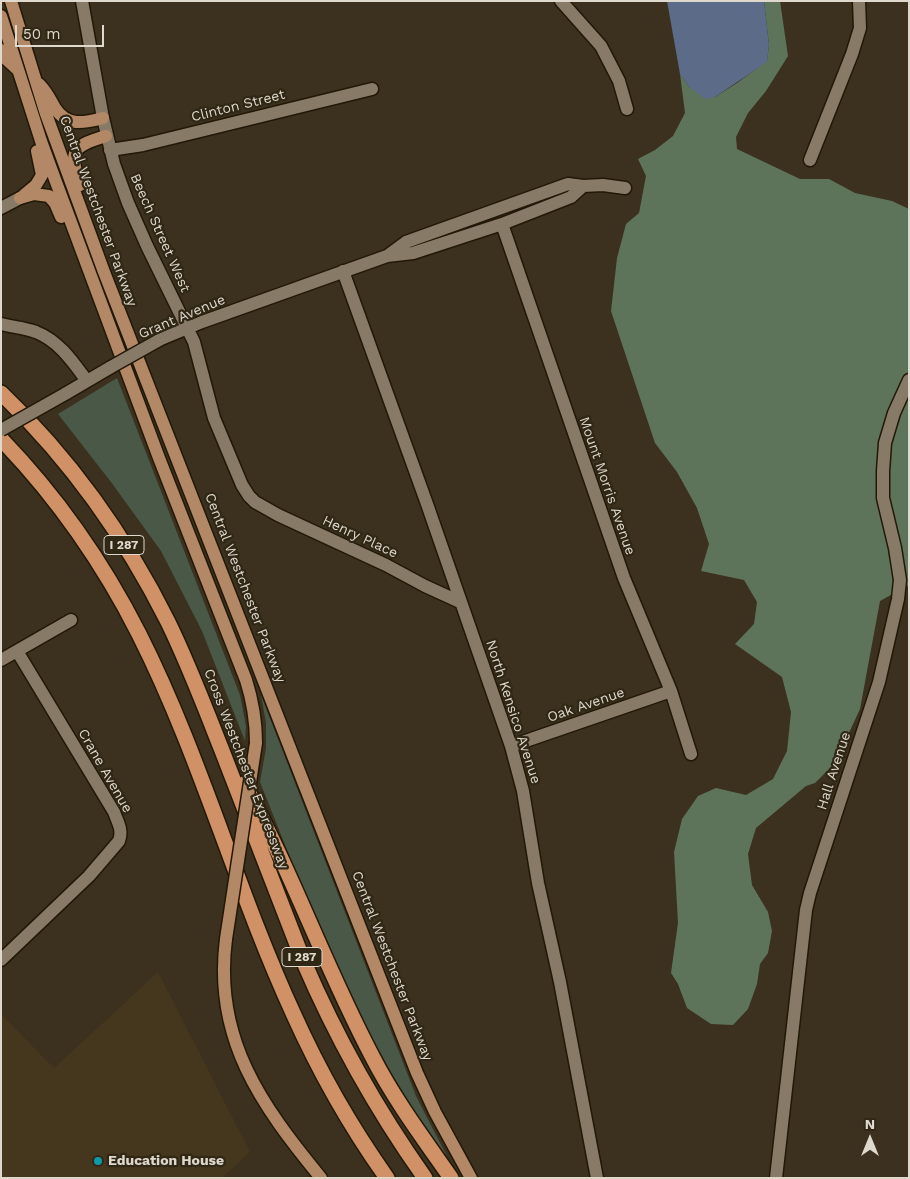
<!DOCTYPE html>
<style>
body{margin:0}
#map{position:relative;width:910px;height:1179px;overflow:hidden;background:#3b311e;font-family:"Work Sans",sans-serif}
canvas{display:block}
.frame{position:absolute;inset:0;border:2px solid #ded8cd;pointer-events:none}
.north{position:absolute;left:845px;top:1114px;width:50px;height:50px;-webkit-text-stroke:4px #302715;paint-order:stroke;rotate:0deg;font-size:14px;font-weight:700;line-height:20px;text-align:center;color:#ded8cd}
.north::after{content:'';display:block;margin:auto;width:18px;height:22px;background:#ded8cd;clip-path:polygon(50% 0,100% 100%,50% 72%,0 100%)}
.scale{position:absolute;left:15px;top:25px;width:89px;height:22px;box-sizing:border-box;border:2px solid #ded8cd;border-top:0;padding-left:6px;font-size:15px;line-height:18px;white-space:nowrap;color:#ded8cd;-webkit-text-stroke:4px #302715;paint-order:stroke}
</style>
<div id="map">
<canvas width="910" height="1179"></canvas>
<div class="frame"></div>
<div class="north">N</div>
<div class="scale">50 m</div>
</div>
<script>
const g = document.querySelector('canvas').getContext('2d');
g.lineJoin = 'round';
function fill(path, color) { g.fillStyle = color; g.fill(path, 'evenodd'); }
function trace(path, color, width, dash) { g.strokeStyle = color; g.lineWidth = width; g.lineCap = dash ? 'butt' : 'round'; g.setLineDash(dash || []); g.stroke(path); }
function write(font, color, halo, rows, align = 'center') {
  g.font = font + ' "Work Sans",sans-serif'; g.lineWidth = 4.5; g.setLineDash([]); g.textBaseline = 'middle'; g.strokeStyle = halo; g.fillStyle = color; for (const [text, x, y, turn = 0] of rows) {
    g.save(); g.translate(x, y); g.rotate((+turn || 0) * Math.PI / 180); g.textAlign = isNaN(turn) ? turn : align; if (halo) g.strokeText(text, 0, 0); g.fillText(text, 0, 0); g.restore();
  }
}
const built = new Path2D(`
 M158 972 250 1152 222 1178H1V1014L54 1068Z`);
const green = new Path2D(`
 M117 378 240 695 246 726 245 741 202 631 161 551 111 482 58 414Z
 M261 695 416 1096 453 1168 424 1129 398 1088 363 1024 304 893 260 782 266 748V723Z`);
const forest = new Path2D(`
 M764 1H780L788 56 766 91 748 113 736 137 737 149 800 179H829L855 193 892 201 909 209V585L880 601 860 709 835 763 815 783 806 786 756 828 748 854 752 885 768 912 772 931 768 953 760 964 757 984 748 1009 733 1025 711 1024 687 1008 678 984 671 973 678 923 674 852 682 819 698 796 716 788 746 795 773 779 787 751 791 712 782 677 735 644 754 624 757 602 744 580 701 571 709 544 697 508 677 472 655 443 611 311 617 258 626 224 639 213 646 176 638 159 655 150 673 136 685 113 680 74 689 87 715 97 737 83 767 61 769 45Z`);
const water = new Path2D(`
 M667 1H764L769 45 767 62 715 97 705 99 689 87 680 74Z`);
const minor = new Path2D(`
 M82 1 103 118 114 164 128 203 147 246 194 342 214 418 242 485 249 496 255 502 278 515 386 565 425 586 460 602
 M561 1 601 46 619 81 627 109
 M110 150 143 145 372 89
 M810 160 852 54 860 28 859 1
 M1 208 20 198
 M502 224 624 578 671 691 691 754
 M387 256 406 242 568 184 583 186 603 185 625 188
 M343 271 427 504 511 746 523 791 538 883 560 982 597 1178
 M1 324C13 327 25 328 36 332 59 341 73 362 87 381
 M161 339 202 322 387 256 413 253 502 224 571 197 583 186
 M65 394 111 367
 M1 660 71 620
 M511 746 671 691
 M1 960 89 876 119 841C123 830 118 823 114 812L17 651
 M776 1178 806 910 810 893 879 682 898 599 900 580 895 548 883 498V471L885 443 894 413 909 380`);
const major = new Path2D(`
 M11 1 46 114 104 272 417 1073 435 1112 471 1178
 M1 16 41 141 56 182 159 458 246 680C253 702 256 721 256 743
 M1 50 5 58 17 69
 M39 84C47 92 50 99 55 108 67 127 84 123 103 118
 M80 185C68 150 73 146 106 136
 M24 195 36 185 42 175 37 151
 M20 198 34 194 49 196 55 203 61 217
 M226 939C213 1038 261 1105 321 1178`);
const highway = new Path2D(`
 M1 393C69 458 126 538 168 622 188 663 204 705 221 748 248 818 275 889 303 960 336 1037 376 1109 425 1178
 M1 439C57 497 103 563 139 634 201 757 236 889 293 1013 319 1071 350 1126 387 1178
 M244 784C292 872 325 967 372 1056 394 1099 423 1138 451 1178`);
const minorBridge = new Path2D(`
 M111 367 161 339
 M1 430 65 394`);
const majorBridge = new Path2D(`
 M226 939 256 743`);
const markers = [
 [98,1161,5,"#0f9aa8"]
];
const shields = [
 [124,545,40],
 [302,957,40]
];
const shieldNames = [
 ["I 287",124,545],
 ["I 287",302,957]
];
const streetNames = [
 ["Clinton Street",238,106,-14],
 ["Central Westchester Parkway",98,211,70],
 ["Beech Street West",160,233,66],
 ["Grant Avenue",182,317,-23],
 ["Mount Morris Avenue",607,486,71],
 ["Henry Place",360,537,25],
 ["Central Westchester Parkway",245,588,69],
 ["Oak Avenue",586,705,-19],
 ["North Kensico Avenue",513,712,72],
 ["Cross Westchester Expressway",246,769,69],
 ["Crane Avenue",105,771,60],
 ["Hall Avenue",834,771,-72],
 ["Central Westchester Parkway",392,966,69]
];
const poiNames = [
 ["Education House",108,1161]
];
fill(built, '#45371e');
fill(green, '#4a5847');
fill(forest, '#5e745a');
fill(water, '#5c6b87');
trace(minor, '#221807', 15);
trace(major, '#221807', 15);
trace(highway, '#221807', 18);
trace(minor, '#877b67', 12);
trace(major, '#b38866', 12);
trace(highway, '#d09166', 15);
trace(minorBridge, '#221807', 15, []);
trace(majorBridge, '#221807', 15, []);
trace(minorBridge, '#877b67', 12);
trace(majorBridge, '#b38866', 12);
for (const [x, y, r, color] of markers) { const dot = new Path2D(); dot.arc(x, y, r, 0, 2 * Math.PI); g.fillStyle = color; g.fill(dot); trace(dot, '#302715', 2); }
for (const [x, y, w] of shields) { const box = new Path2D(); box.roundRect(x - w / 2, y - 9.5, w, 19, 4); g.fillStyle = '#302715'; g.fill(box); trace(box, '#ded8cd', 1); }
write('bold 12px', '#ded8cd', null, shieldNames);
write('14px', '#ded8cd', '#302715', streetNames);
write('bold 14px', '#ded8cd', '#302715', poiNames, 'left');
</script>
